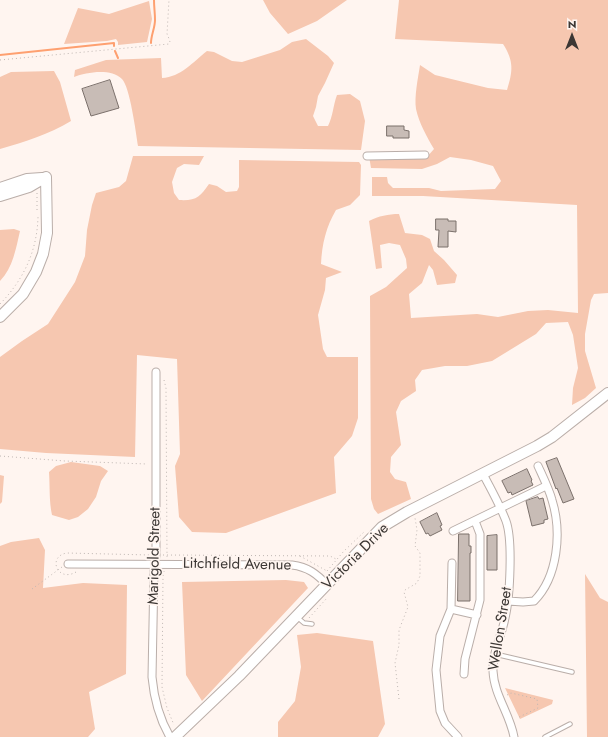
<!DOCTYPE html>
<style>
body{margin:0}
#map{position:relative;width:608px;height:737px;overflow:hidden;background:#fff5f0;font-family:Jost,sans-serif}
canvas{display:block}
.north{position:absolute;left:552px;top:16px;width:40px;height:40px;-webkit-text-stroke:3px #fff5f0;paint-order:stroke;rotate:0deg;font-size:11px;font-weight:700;line-height:16px;text-align:center;color:#3c3734}
.north::after{content:'';display:block;margin:auto;width:14px;height:18px;background:#3c3734;clip-path:polygon(50% 0,100% 100%,50% 72%,0 100%)}
</style>
<div id="map">
<canvas width="608" height="737"></canvas>
<div class="north">N</div>
</div>
<script>
const g = document.querySelector('canvas').getContext('2d');
g.lineJoin = 'round';
function fill(path, color) { g.fillStyle = color; g.fill(path, 'evenodd'); }
function trace(path, color, width, dash) { g.strokeStyle = color; g.lineWidth = width; g.lineCap = dash ? 'butt' : 'round'; g.setLineDash(dash || []); g.stroke(path); }
function write(font, color, halo, rows, align = 'center') {
  g.font = font + ' Jost,sans-serif'; g.lineWidth = 3.5; g.setLineDash([]); g.textBaseline = 'middle'; g.strokeStyle = halo; g.fillStyle = color; for (const [text, x, y, turn = 0] of rows) {
    g.save(); g.translate(x, y); g.rotate((+turn || 0) * Math.PI / 180); g.textAlign = isNaN(turn) ? turn : align; if (halo) g.strokeText(text, 0, 0); g.fillText(text, 0, 0); g.restore();
  }
}
const green = new Path2D(`
 M263 0H347L317 21 288 34 270 13Z
 M399 0H608V293L594 294 591 300 585 334V351L596 388 585 398 572 405 573 388 578 368 573 335 568 322 546 323 536 334 492 361 467 366H445L422 370 415 380 416 391 401 401 396 412 401 445 391 457 390 472 395 479 406 482 411 499 378 514 374 509 371 499 370 296 386 287 407 268 406 259 400 245 389 243 380 245 382 268 376 269 369 221C379 216 388 214 399 214L405 233 422 235 430 239 434 251 444 260 457 275 455 283 437 285 433 270 429 265 422 283 409 294 411 318 477 314 498 317 528 311 548 310 578 313 577 205 423 196H372V177H387L388 183 393 188H429L441 191 495 189 501 181 493 166 471 160 450 157 437 164 422 169 371 168 369 156 426 158 434 149C427 137 419 123 416 109 414 97 418 78 420 65L435 75 488 88 507 90C513 71 514 61 503 44L395 39Z
 M149 1 152 19 147 42 118 45V42L116 39 107 41 64 44 78 8 109 14Z
 M306 39 328 56 334 63 325 83 318 96 316 107 313 116 318 126H328C333 116 333 106 337 95L350 94 360 101 365 121 361 150 138 146C136 133 130 87 122 79 111 68 87 72 74 77L75 70 106 60 161 58 162 78C181 77 193 62 207 51L214 52 232 61 242 62 280 50 292 42Z
 M54 71 60 82 71 121C49 134 25 142 0 149V77L11 72Z
 M133 156H204L199 165 184 164 177 168 172 182 174 193 179 200C196 201 200 197 209 184L217 186 226 192 237 191 239 187V160L359 162 361 165 360 195 350 205 336 210C326 227 322 244 321 264L342 272 326 278 325 290 318 315 323 349 327 357H358V418L352 436 334 457 336 493 226 533 192 532 179 517 175 466 180 454 177 359 137 355 135 457 46 453 0 449V357L22 341 48 324 75 282 85 256 87 230 92 205 96 193 119 187 126 181Z
 M14 229 20 231C16 248 13 268 0 281V230Z
 M71 462 100 466 108 471 101 481 96 497 88 509 78 517 69 520 52 515C49 501 50 487 49 472L56 466Z
 M0 475 4 476 2 502 0 504Z
 M39 538 45 550 43 588 83 583 127 585 126 674 89 692 95 729 88 737H0V546L11 542Z
 M585 574 600 598 608 602V737H587Z
 M286 580 304 582 308 588 202 701 186 675 182 582Z
 M317 633 373 641 385 724 378 737H278V722L295 701 301 667 297 635Z
 M505 688 553 700 552 704 520 719Z`);
const stream = new Path2D(`
 M151 43C151 35 155 28 155 20 155 13 154 7 154 0
 M115 51 118 58
 M0 55 114 43V46`);
const building = new Path2D(`
 M110 80 119 108 91 116 82 89Z
 M387 126H404V130L409 131V138H393V136H387Z
 M436 219H448V221H456V232L448 231V247H438L439 230H436Z
 M557 458 574 499 563 503 557 488 556 489 546 462Z
 M527 469 532 480 531 481 533 485 512 495 511 492 508 493 502 481Z
 M538 497 539 499 543 498 548 519 544 520V523L532 526 526 501Z
 M437 513 442 525 440 526 442 530 430 536 428 533 426 534 420 522Z
 M459 534H469V546H471V553H470V601H458Z
 M497 535V570H487V536Z`);
const path = new Path2D(`
 M0 60 169 44 170 41 167 34 169 0
 M37 193V212
 M0 304C24 279 37 251 38 217
 M164 380 166 388 167 557
 M0 456 65 461 147 464
 M163 555 330 556 338 560
 M300 556 327 571
 M164 571 163 576 162 687 167 708 174 725
 M327 571 344 551 365 531
 M76 572C57 583 47 556 67 553L150 555
 M32 589 62 567
 M309 618 327 598
 M507 695 511 693 537 699 538 708 517 718
 M399 699 395 663 399 645V630L408 607 404 592 405 590 417 583 420 576V553L415 546 417 530 415 518`);
const lane = new Path2D(`
 M297 617 304 623 312 624
 M495 654 572 672
 M545 737 570 724`);
const street = new Path2D(`
 M367 156 425 155
 M156 372V555L154 572 152 677C154 699 159 718 170 737
 M483 474C491 489 500 505 506 521 513 540 510 597 505 618 502 635 492 653 493 671 494 695 510 714 514 737
 M453 531 546 486
 M452 563 451 609 440 636 436 670 440 711 445 723 458 737
 M68 564 292 565C308 567 317 574 327 585
 M508 601 523 602 534 601C558 577 562 532 552 500 549 489 543 477 538 466
 M451 609 477 615
 M464 674 465 659 480 600V534L475 521`);
const secondary = new Path2D(`
 M0 188 27 179 42 178
 M0 196 29 187 46 177
 M0 317 23 294 36 272 43 254 47 233 46 177
 M175 737 239 676 382 527 407 512 537 446 552 437 608 393`);
const streetNames = [
 ["Marigold Street",155,556,-89],
 ["Victoria Drive",356,557,-45],
 ["Litchfield Avenue",237,565,1],
 ["Wellon Street",501,629,-81]
];
fill(green, '#f6c7b0');
trace(stream, '#fea070', 2);
fill(building, '#c8bcb6');
trace(building, '#7b706b', 1);
trace(lane, '#baaea9', 5.5);
trace(street, '#baaea9', 9);
trace(secondary, '#baaea9', 12);
trace(path, '#beb6b2', 1, [1, 3]);
trace(lane, '#fff', 3.5);
trace(street, '#fff', 7);
trace(secondary, '#fff', 10);
write('15px', '#3c3734', '#fff5f0', streetNames);
</script>
